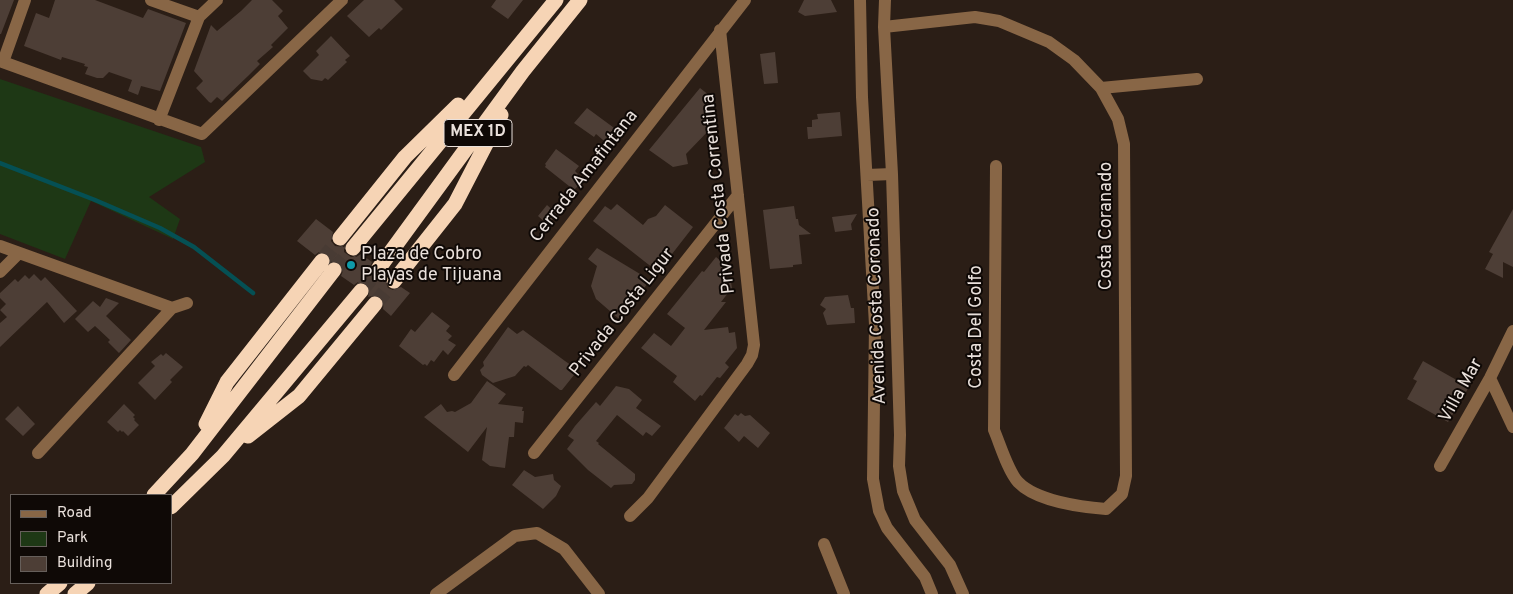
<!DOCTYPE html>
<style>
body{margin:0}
#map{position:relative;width:1513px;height:594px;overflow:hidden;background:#2b1e16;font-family:Overpass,sans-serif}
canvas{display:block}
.legend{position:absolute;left:10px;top:494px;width:162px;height:90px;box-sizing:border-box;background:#0f0906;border:1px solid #665f5b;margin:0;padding:6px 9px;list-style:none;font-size:15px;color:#e9e0db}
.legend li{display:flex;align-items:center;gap:10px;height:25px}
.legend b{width:25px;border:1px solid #665f5b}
</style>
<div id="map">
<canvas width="1513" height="594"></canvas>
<ul class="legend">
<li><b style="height:6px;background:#886646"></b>Road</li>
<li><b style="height:14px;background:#1e3815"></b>Park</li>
<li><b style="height:14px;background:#4d3e36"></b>Building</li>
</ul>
</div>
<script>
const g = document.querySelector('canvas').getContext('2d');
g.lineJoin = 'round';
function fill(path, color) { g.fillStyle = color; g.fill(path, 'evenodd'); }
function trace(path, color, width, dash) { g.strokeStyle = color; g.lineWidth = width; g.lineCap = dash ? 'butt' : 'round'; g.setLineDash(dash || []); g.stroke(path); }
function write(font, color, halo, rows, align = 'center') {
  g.font = font + ' Overpass,sans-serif'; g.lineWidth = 4; g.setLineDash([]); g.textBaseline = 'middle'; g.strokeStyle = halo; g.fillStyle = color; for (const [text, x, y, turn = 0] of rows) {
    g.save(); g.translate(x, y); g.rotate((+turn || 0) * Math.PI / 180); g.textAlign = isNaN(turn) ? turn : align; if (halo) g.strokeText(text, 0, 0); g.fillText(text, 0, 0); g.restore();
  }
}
const green = new Path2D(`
 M0 79 201 147 205 162 149 197 180 219 173 239 91 201 65 259 0 234Z`);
const stream = new Path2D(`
 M0 163 95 200 160 228 194 247 253 293`);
const building = new Path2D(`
 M0 0H14L1 34H0Z
 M55 0H95L143 18 148 9 186 23 160 91 141 86 138 95 128 91 132 80 109 72 103 78H97L85 74 88 67 84 66 85 64 62 57 61 60 24 46 36 13 49 18Z
 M252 0H272L283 11 278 16 288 28 271 45 273 47 257 61 260 64 248 76 222 101 217 97 211 103 209 102 196 88 203 81 194 71 211 25 217 31 241 11Z
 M364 0H394L403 9 381 30 379 28 369 37 347 16Z
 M496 0H523L508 19 491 7Z
 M804 0H831L837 12 805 16 798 12Z
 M331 36 350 56 345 60 347 62 328 80 325 78 322 81 311 79 303 71 319 55 316 51Z
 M775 52 778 83 764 84 760 54Z
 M700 88 714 99 711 103 713 104V126L686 154 688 164 673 167 649 150Z
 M587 108 621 133 610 146 596 134 594 137 574 123Z
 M840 112 842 136 808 139 807 127H812V120L818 119 817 114Z
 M556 149 579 166 575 171 578 174 575 177 582 182 574 190 545 167 546 165 545 164Z
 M617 204 643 225 648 219 656 216 665 205 693 227 658 272 593 221 605 206 611 210Z
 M547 205 557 214 548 225 538 216Z
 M794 206 796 219H798L799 225 811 234 799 235 802 264 793 265V267L770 269 763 210Z
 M1513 209V267L1503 262V278L1485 269 1493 254 1489 252Z
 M857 214 851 224 852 230 835 232 832 217Z
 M316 219 333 232 331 241 335 246 344 247V252L351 257H356L361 254 372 262 370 267 373 275 378 277 387 275 385 280 388 288 393 290 401 287 410 293 391 316 383 309 384 301 381 297 376 295 368 297 370 288 367 284 358 282 354 285 341 276 343 271 340 263 331 261 328 254 324 252H319L315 255 297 241Z
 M597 248 650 280 624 316 618 318 596 299 591 286 597 266 588 259Z
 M716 257 730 269 724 276 731 282 732 288 721 302H726L704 330 728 327 729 333 735 332 737 348 725 363 729 367 720 378 717 377 702 396 700 395 695 401 673 382 677 376 641 348 654 333 671 346 685 328 667 314 702 271 704 272Z
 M34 274 41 281 45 277 77 311 64 323 47 302 0 347V323L7 317 0 310 6 304 0 298V293L15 279 18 282 25 275 29 279Z
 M848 295 851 308H854L855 323 827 325 823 313 826 309 820 305 825 297Z
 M106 298 119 303 106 316 131 340 119 353 108 342 110 340 95 326 88 332 75 319 93 301 100 307Z
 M432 312 450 326 446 331 452 336 448 340 456 345 448 355 443 350 434 362 431 360 427 366 425 364 423 365 399 346 411 329 415 332Z
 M508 327 517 334 523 330 565 361 578 370 562 390H560L528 365 526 367 524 366 515 376 493 383 482 375 480 370 484 366 483 362Z
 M166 353 183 367 170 380 172 382 155 400 138 383 155 366 151 362 161 354 163 356Z
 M1423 361 1469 387 1448 422 1407 399 1417 381 1413 379Z
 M487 381 506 394 498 404 523 407 522 411H524L523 423 515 422 514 437H509L505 468 490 466 482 460 487 427 468 452 424 417 441 404 447 412 452 411 455 412 471 403Z
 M616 386 629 389 642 400 636 408 661 426 652 436 646 432 643 436 617 415 596 441 599 443 598 444 635 474V480L632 484 614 485 611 488 588 470 567 449 574 440 568 436 575 426 596 402 600 406Z
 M124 404 135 415 133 417 135 419 134 420 139 425 128 436 123 431 122 432 120 430 118 432 107 422Z
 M18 406 35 424 23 436 5 419Z
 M741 413 745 416 750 415 770 433 758 448 744 436 739 442 724 428 735 414 738 416Z
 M524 470 535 477 553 474 554 480 561 486 556 496 543 509 512 485Z`);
const highwayTunnel = new Path2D(`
 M322 261 340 238
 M334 270 353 248
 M361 291 379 268
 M375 304 394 281`);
const minor = new Path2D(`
 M151 0 199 17
 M860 0 862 97 875 325 873 479 879 511 887 528 925 577 932 594
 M885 0 884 27 892 174 900 435 899 466 903 491 915 520 950 565 963 594
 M884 27 975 17 999 21 1049 42 1074 60 1101 88 1118 119 1124 144 1126 476 1122 494 1106 509C1081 507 1036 501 1018 482 1008 471 1000 444 994 430L996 166
 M0 61 202 134 342 0
 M3 62 25 0
 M1101 88 1197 79
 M159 120 199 17 217 0
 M867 175 892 174
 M0 246 172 308 187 303
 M0 272 19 253
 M454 375 745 0
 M1490 378 1513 427
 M38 453 172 308
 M534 453 738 195
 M1440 466 1490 378 1513 331
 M630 516 648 498 747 364 752 355 754 345 720 30
 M824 544 844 594
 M436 594 515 536 537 533 564 549 599 594`);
const highway = new Path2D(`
 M340 238 405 157 458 105
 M353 248 556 0
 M379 268 523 71 580 0
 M394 281 455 204 501 115
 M206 424 227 382 322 261
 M248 436 299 396 375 304
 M154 495 192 454 334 270
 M171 507 223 456 361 291
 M47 594 60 583
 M75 594 88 583`);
const markers = [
 [351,265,5,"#0f9aa8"]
];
const shields = [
 [478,133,68]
];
const shieldNames = [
 ["MEX 1D",478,133]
];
const streetNames = [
 ["Cerrada Amafintana",585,177,-52],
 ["Privada Costa Correntina",720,194,-96],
 ["Costa Coranado",1107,226,-90],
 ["Avenida Costa Coronado",878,306,-92],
 ["Privada Costa Ligur",623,313,-52],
 ["Costa Del Golfo",977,327,-90],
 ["Villa Mar",1462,391,-61]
];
const poiNames = [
 ["Plaza de Cobro",361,255],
 ["Playas de Tijuana",361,276]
];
fill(green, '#1e3815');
trace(stream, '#055054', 4.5);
fill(building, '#4d3e36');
trace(highwayTunnel, '#483b34', 15, [15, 8]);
trace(minor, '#886646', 12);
trace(highway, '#f6d4b5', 15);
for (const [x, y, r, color] of markers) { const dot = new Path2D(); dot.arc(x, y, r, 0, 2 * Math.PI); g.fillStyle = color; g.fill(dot); trace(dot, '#0f0906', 2); }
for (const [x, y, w] of shields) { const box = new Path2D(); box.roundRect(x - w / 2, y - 13.5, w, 27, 4); g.fillStyle = '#0f0906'; g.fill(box); trace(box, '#e9e0db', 1); }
write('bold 16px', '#e9e0db', null, shieldNames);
write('18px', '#e9e0db', '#0f0906', streetNames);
write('18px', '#e9e0db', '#0f0906', poiNames, 'left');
</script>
